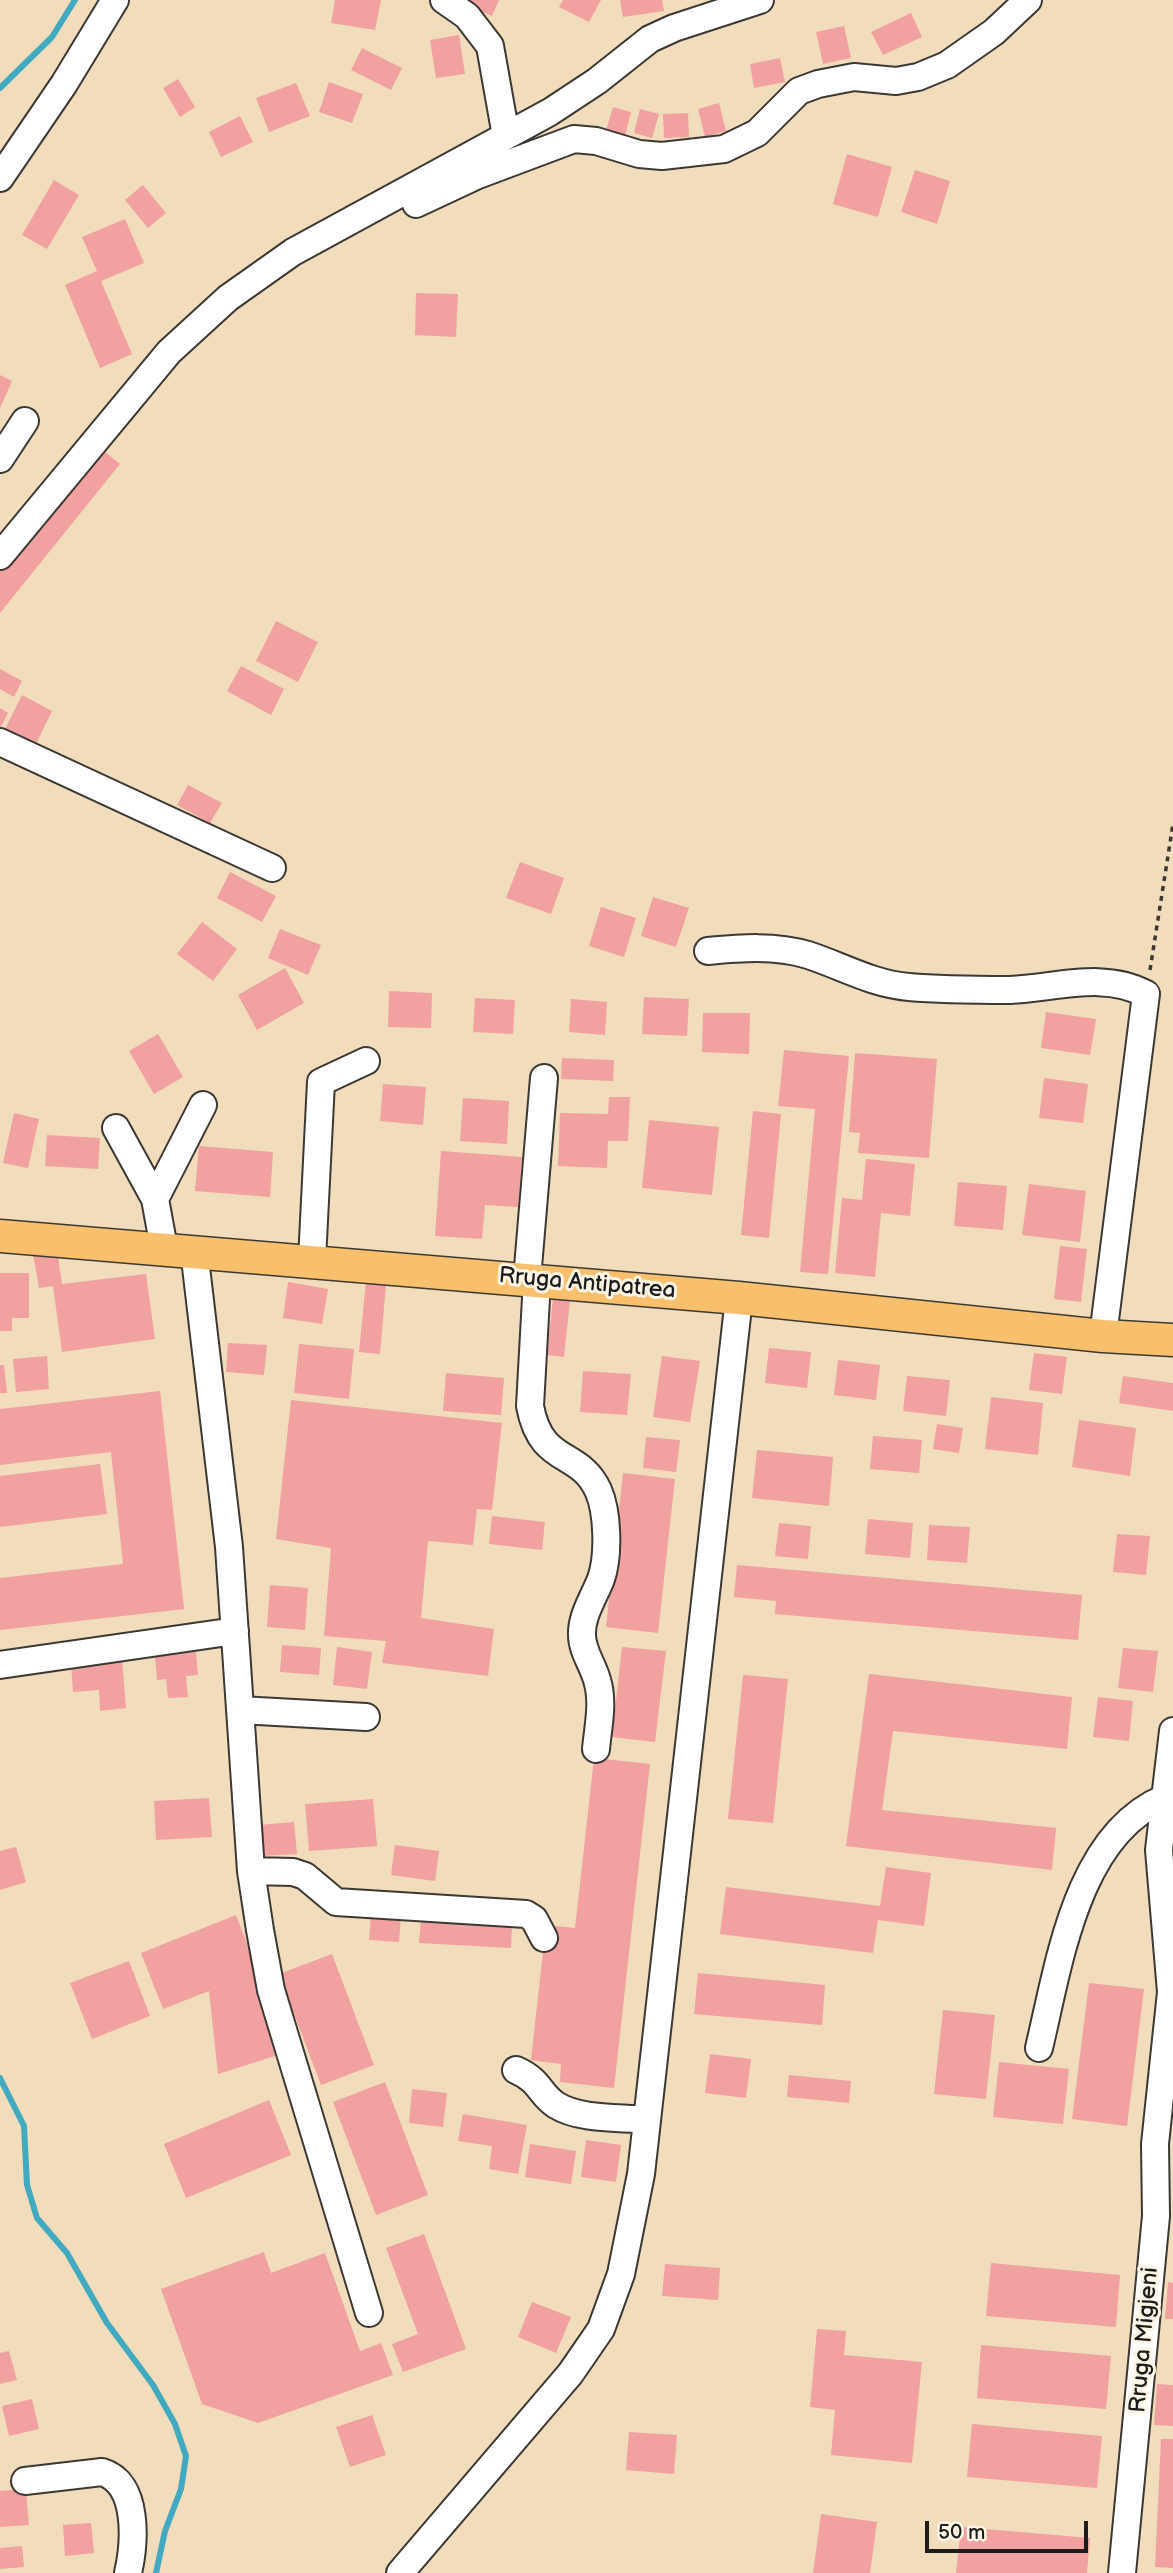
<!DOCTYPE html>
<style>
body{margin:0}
#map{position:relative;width:1173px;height:2573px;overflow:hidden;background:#f1dcbb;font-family:"Balsamiq Sans",sans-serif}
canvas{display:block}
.scale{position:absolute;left:925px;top:2521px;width:163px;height:32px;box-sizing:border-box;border:4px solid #1c1c1c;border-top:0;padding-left:9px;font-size:21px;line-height:24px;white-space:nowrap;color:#1c1c1c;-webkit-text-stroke:5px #fcf5e5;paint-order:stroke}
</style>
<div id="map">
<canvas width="1173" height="2573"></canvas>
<div class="scale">50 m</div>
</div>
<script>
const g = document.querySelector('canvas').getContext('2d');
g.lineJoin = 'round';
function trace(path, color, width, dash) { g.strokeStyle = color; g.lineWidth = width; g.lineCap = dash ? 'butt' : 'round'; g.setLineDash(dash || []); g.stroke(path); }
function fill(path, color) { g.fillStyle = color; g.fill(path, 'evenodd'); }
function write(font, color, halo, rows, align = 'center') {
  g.font = font + ' "Balsamiq Sans",sans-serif'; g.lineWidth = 6; g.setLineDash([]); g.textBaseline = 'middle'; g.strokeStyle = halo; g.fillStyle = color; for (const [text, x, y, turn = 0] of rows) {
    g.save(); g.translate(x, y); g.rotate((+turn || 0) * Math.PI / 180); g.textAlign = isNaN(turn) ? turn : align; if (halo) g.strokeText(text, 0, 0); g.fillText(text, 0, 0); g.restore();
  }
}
const stream = new Path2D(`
 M0 88 52 37 75 0
 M0 2078 24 2126 27 2185 37 2218 67 2253 107 2323 153 2385 175 2424 186 2456 181 2489 165 2531 156 2573`);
const building = new Path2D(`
 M335 0H381L375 30 331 23Z
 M465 0H499L492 16 463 3Z
 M563 0H601L589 22 559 7Z
 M620 0H662L664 11 623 17Z
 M911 13 922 37 883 55 871 32Z
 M844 26 851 58 823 64 816 32Z
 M459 35 465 74 436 78 430 40Z
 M362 48 402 68 391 90 351 70Z
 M780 58 785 82 754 88 750 64Z
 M178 79 195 107 180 117 163 88Z
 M329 82 363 94 352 123 319 112Z
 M296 83 310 116 269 132 256 98Z
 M719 103 726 131 705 137 698 109Z
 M613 107 631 112 625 136 606 131Z
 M640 109 659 114 652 138 634 133Z
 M688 113 689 137 664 138 663 114Z
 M240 116 253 142 221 157 209 132Z
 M847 154 892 167 878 217 833 204Z
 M915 170 950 181 937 224 901 212Z
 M54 180 79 195 47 249 22 235Z
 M143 185 166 213 148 228 125 200Z
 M125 219 144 263 101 281 132 354 100 368 65 285 97 271 82 237Z
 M416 293 458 294 456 337 415 335Z
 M0 375 12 381 0 408Z
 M99 447 120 464 0 613V571Z
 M276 621 318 642 298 682 256 661Z
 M241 666 284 689 271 715 227 691Z
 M0 669 22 681 14 697 0 689Z
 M22 695 52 711 34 748 3 733Z
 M0 708 8 713 0 729Z
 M188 785 222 803 210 823 177 805Z
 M520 862 564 878 551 914 506 898Z
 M230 872 276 896 262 922 217 898Z
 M653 897 689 908 676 947 641 936Z
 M601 907 636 918 624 957 589 946Z
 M202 922 237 949 213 981 177 954Z
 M280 929 321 945 308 975 268 958Z
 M285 968 304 1003 257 1030 238 995Z
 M389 991 432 993 431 1028 388 1027Z
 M644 997 689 999 687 1036 642 1034Z
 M475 998 515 1000 513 1034 473 1032Z
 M571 999 607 1002 605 1035 569 1032Z
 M1046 1012 1096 1019 1090 1055 1041 1048Z
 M703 1013H750L749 1054 702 1052Z
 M158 1034 183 1077 154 1094 129 1051Z
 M784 1050 849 1056 828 1274 800 1272 815 1109 778 1106Z
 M855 1053 937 1059 929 1158 858 1153 860 1133 849 1132Z
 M562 1058 614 1060 613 1081 561 1079Z
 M1044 1078 1088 1084 1083 1123 1039 1118Z
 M383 1084 426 1087 423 1125 380 1121Z
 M609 1097H630L628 1141H608L607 1168 558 1166 560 1113 608 1114Z
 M463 1098 509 1101 507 1144 460 1141Z
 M753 1111 781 1114 769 1238 741 1235Z
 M14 1113 39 1119 28 1168 3 1163Z
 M649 1120 719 1127 712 1195 642 1188Z
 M47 1135 100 1138 98 1169 45 1166Z
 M199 1146 273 1152 270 1197 195 1191Z
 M441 1151 522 1157 518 1207 485 1205 482 1239 435 1236Z
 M866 1159 915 1164 910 1216 881 1213 875 1277 835 1273 842 1198 862 1200Z
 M958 1182 1007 1186 1003 1230 954 1226Z
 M1029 1184 1086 1191 1080 1242 1022 1235Z
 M1060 1246 1087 1249 1081 1302 1054 1299Z
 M57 1250 62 1284 146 1274 155 1339 62 1352 53 1286 39 1288 33 1254Z
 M0 1273H29V1318H12V1331H0Z
 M288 1282 328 1289 322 1324 283 1318Z
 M366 1282 386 1284 380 1354 359 1352Z
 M553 1298 570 1300 564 1357 547 1355Z
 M228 1343 267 1345 264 1375 226 1372Z
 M299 1344 354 1349 349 1399 294 1393Z
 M769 1348 811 1352 807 1388 765 1383Z
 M1034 1353 1067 1357 1062 1394 1029 1390Z
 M47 1356 49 1389 16 1392 13 1359Z
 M662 1356 700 1361 690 1422 653 1417Z
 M838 1360 880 1365 876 1400 834 1395Z
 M0 1365H4L7 1393H0Z
 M583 1371 631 1374 627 1415 580 1412Z
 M446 1373 504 1378 501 1415 443 1411Z
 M907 1376 950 1380 946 1416 903 1411Z
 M1123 1376 1173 1383V1411L1119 1403Z
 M160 1391 184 1609 0 1630V1578L123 1564 111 1452 0 1465V1409Z
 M991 1397 1043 1403 1038 1455 985 1449Z
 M291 1400 502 1423 492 1510 477 1509 473 1545 428 1541 421 1618 494 1629 488 1676 382 1663 386 1641 324 1636 331 1548 276 1539Z
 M1079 1420 1136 1428 1130 1476 1072 1467Z
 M937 1424 963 1428 959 1453 933 1449Z
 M873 1436 922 1440 919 1473 870 1469Z
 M646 1437 680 1440 676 1472 643 1468Z
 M757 1450 833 1457 829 1506 752 1498Z
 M100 1464 107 1514 0 1527V1476Z
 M623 1473 675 1479 658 1633 606 1627Z
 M492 1516 545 1522 542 1550 489 1544Z
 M868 1519 913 1523 910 1558 865 1554Z
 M779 1523 811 1526 808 1559 775 1556Z
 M929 1525 970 1527 967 1563 927 1560Z
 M1117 1534 1150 1536 1146 1575 1113 1572Z
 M737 1565 1082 1595 1078 1640 775 1614 776 1601 734 1597Z
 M270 1585 308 1588 305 1630 267 1627Z
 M282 1645 321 1648 319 1675 280 1672Z
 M337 1647 372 1652 367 1689 333 1685Z
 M622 1647 666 1651 655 1742 612 1737Z
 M1123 1648 1158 1651 1153 1692 1118 1688Z
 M196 1652 198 1675 186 1676 188 1697 168 1698 166 1679 157 1680 155 1656Z
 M122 1658 126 1708 100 1711 99 1690 73 1692 71 1663Z
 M869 1674 1072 1697 1067 1749 893 1731 882 1810 1056 1828 1052 1870 846 1846Z
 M743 1675 788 1679 773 1823 728 1819Z
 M1098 1697 1133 1701 1129 1741 1093 1737Z
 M594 1758 650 1764 614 2088 560 2082 561 2064 531 2060 546 1925 575 1928Z
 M209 1798 212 1837 156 1840 154 1801Z
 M373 1799 377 1846 309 1851 305 1804Z
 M294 1822 297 1854 261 1856 259 1825Z
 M395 1845 439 1851 435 1881 391 1875Z
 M16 1847 26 1882 0 1890V1851Z
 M886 1867 931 1873 924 1926 878 1920 873 1953 720 1934 726 1887 880 1906Z
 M371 1913 401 1915 399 1942 369 1940Z
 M236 1915 258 1972 275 2056 218 2074 209 1991 163 2009 141 1953Z
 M421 1919 512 1925 511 1948 419 1943Z
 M332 1954 374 2065 321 2085 279 1974Z
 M129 1961 150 2016 92 2039 70 1983Z
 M698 1973 825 1985 822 2025 694 2014Z
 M1089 1983 1144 1989 1127 2126 1072 2119Z
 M943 2010 995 2015 986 2099 934 2094Z
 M710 2054 751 2059 746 2098 705 2093Z
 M999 2062 1069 2069 1063 2124 993 2117Z
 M789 2075 851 2081 849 2103 787 2097Z
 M385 2082 428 2195 376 2215 333 2102Z
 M412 2089 447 2093 443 2127 409 2123Z
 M269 2100 291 2155 186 2198 164 2144Z
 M463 2114 527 2125 518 2174 489 2169 492 2146 458 2141Z
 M586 2140 621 2145 616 2182 581 2177Z
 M530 2144 576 2151 571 2184 525 2177Z
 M424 2234 466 2349 403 2372 392 2344 418 2334 386 2248Z
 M264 2252 271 2273 325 2253 360 2351 381 2343 393 2375 258 2423 202 2404 161 2289Z
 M991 2263 1120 2275 1116 2327 986 2316Z
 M665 2264 720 2268 718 2300 662 2296Z
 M1168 2282 1173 2283V2319H1165Z
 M532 2302 571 2317 556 2353 518 2337Z
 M817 2329 846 2331 844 2355 922 2362 912 2463 831 2455 835 2410 810 2407Z
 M981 2345 1111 2356 1106 2409 977 2398Z
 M9 2351 17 2380 0 2384V2353Z
 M1157 2384 1173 2385V2426L1154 2425Z
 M32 2399 39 2429 9 2436 2 2406Z
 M372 2415 386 2455 350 2467 336 2427Z
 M972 2424 1102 2436 1097 2488 967 2477Z
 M629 2432 677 2435 674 2474 626 2470Z
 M1161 2439H1173V2568L1155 2567Z
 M26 2489 29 2525 0 2527V2491Z
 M821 2514 877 2522 870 2573H813Z
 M91 2523 94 2553 65 2556 63 2525Z
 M961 2527 1090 2538 1087 2573H956Z
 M22 2546 24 2567 0 2569V2548Z`);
const path = new Path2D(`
 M1150 970 1173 824`);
const minor = new Path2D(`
 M444 0 467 16 490 46 506 136
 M0 178 64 84 115 0
 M416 204 478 175 574 139 596 141 639 154 662 156 724 149 757 133 799 91 818 84 854 77 896 81 918 77 947 65 994 32 1028 0
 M0 459 25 421
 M0 556 169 352 228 298 293 252 550 112 597 81 650 39 674 28 760 0
 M0 742 272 868
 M708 951C741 948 775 945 808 955 842 966 872 984 909 987 942 990 977 990 1010 990 1056 988 1104 971 1146 994L1103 1336
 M116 1128 155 1199 164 1248
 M155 1199 203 1105
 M194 1250 229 1547 251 1871 260 1930 271 1990 369 2313
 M312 1260 321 1082 366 1061
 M527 1279 544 1078
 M537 1280 530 1406C541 1466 579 1449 598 1490 608 1512 609 1556 601 1579 594 1597 581 1616 582 1635 582 1651 593 1665 597 1680 604 1702 598 1727 596 1749
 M0 1665 235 1631
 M240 1710 366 1717
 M251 1871 293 1872 305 1876 336 1902 526 1914 534 1919 544 1938
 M1039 2048C1059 1965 1076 1835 1165 1798
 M516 2070C541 2081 539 2094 556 2105 580 2120 619 2117 647 2120
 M25 2481 102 2472C139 2483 135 2542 128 2573
 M400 2573 570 2374 601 2329 621 2274 641 2174 739 1298
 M1122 2573 1156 2216 1155 2144 1171 1992 1159 1850 1173 1731`);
const major = new Path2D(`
 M0 1236 739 1298 1103 1336 1173 1340`);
const streetNames = [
 ["Rruga Antipatrea",587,1284,5],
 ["Rruga Migjeni",1145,2340,-85]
];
trace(stream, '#41aac1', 6);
fill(building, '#f1a1a0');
trace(minor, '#3c3934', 30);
trace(major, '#3c3934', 35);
trace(path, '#3c3934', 3.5, [5, 5]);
trace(minor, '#fff', 26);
trace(major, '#f8bf6c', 32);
write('23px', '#1c1c1c', '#fcf5e5', streetNames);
</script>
